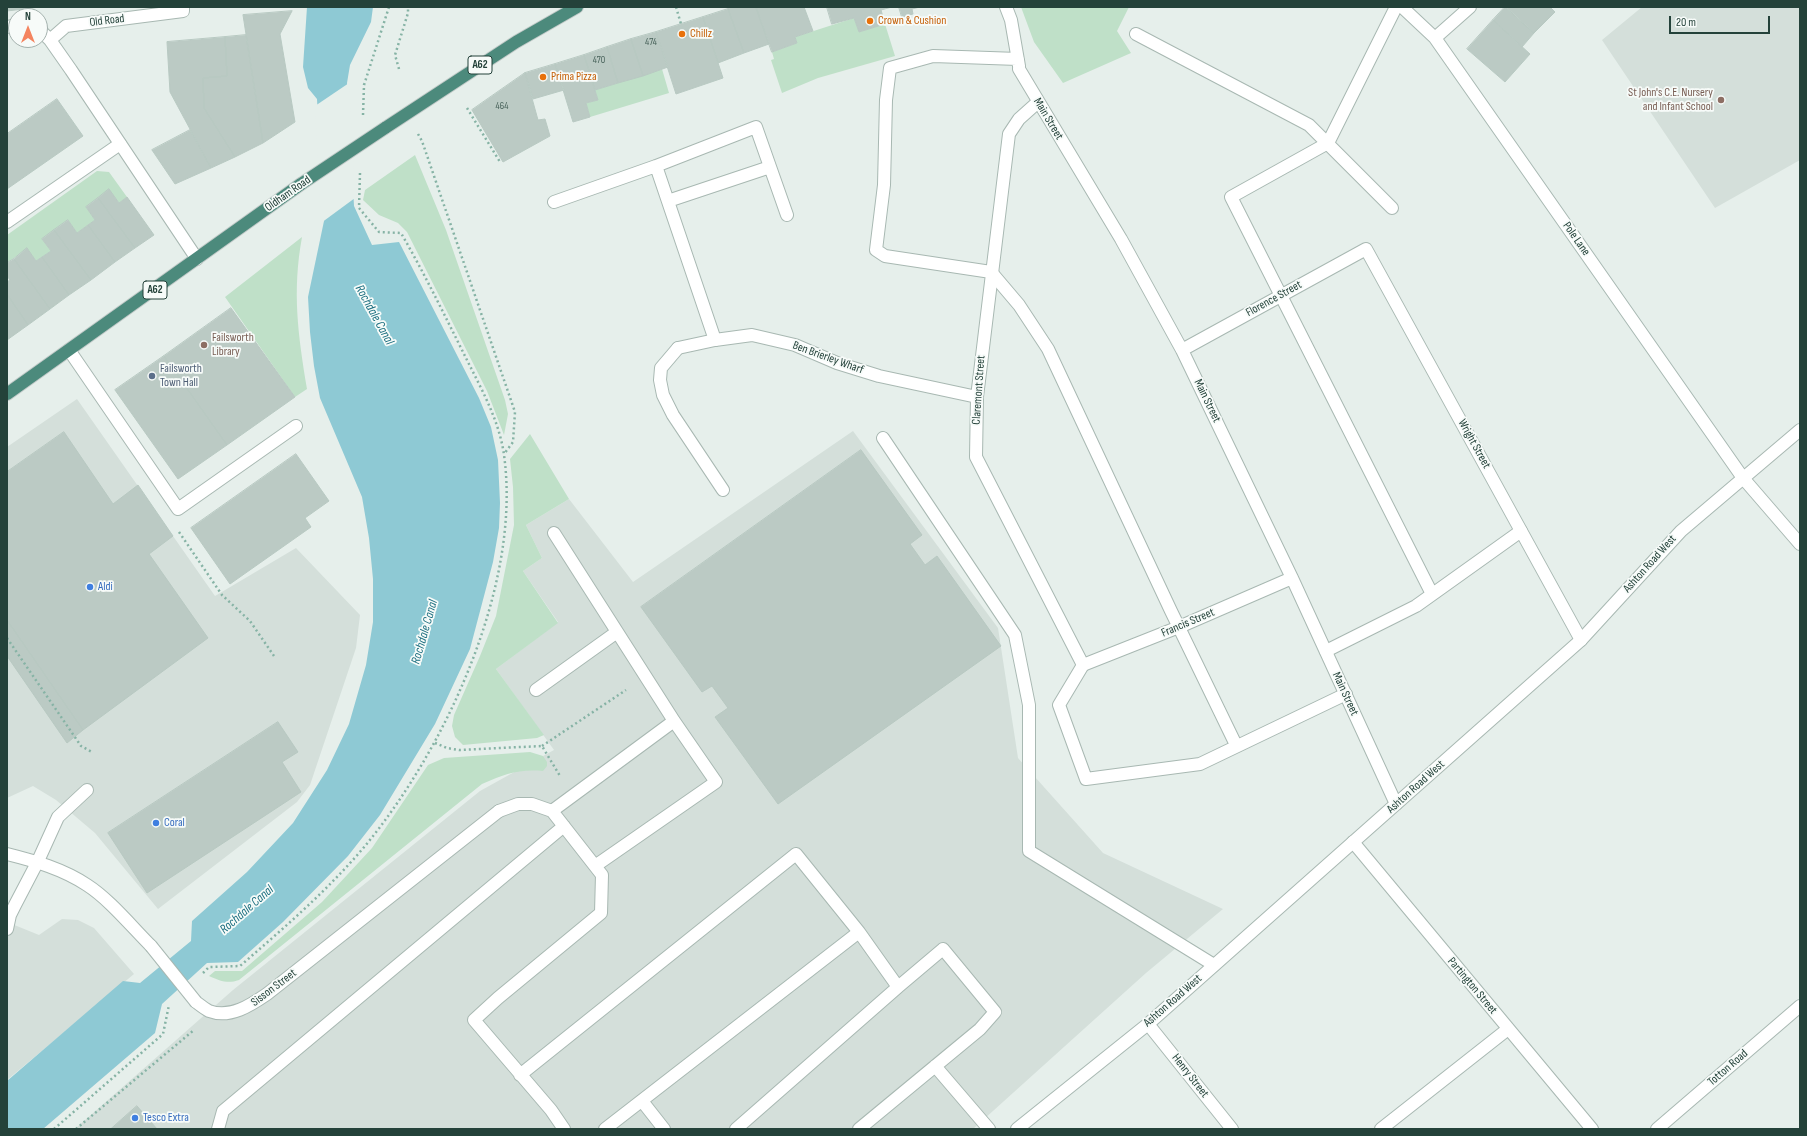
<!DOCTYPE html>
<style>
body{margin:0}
#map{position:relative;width:1807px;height:1136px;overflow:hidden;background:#e6efeb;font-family:"Sofia Sans Condensed",sans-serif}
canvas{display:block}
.frame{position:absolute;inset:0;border:8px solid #24423a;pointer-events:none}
.north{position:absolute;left:8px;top:8px;width:40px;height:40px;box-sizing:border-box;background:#f7fbf9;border:1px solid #a3b1ad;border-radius:50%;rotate:0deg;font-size:11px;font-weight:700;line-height:16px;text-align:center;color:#24423a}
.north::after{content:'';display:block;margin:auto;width:14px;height:18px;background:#f4845f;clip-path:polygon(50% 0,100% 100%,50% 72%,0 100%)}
.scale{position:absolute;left:1669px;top:16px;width:101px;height:18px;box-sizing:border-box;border:2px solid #24423a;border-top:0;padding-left:5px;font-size:12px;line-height:14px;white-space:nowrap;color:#24423a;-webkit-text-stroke:3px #f7fbf9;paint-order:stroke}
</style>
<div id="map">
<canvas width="1807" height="1136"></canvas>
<div class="frame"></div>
<div class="north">N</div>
<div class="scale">20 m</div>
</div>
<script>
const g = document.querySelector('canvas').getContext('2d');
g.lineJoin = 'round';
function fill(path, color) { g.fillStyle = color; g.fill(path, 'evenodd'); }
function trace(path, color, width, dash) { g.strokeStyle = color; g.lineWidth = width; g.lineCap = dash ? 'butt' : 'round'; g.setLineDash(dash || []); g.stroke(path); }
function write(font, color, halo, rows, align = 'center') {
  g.font = font + ' "Sofia Sans Condensed",sans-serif'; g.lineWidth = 3.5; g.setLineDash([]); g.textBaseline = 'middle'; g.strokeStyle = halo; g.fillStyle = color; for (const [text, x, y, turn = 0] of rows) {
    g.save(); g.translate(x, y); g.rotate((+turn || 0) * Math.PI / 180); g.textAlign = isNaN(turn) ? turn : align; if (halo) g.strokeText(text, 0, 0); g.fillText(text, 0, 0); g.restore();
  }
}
const built = new Path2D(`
 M1642 7H1800V160L1715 208 1602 40Z
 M77 399 215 596 296 548 360 615 356 648 310 785 297 802 158 909 95 833 56 800 33 786 7 798V447Z
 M853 431 998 628 1018 758 1103 853 1223 909 1146 973 973 1129H75L233 990 480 791 554 750 496 669 558 622 523 571 542 558 526 525 569 499 633 582Z
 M62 919 78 920 94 928 134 974 7 1080V922L39 935Z`);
const green = new Path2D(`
 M1021 7H1129L1117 31 1131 53 1063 83 1034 42Z
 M854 18 859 32 885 24 895 56 818 78 782 93 771 60 774 59 772 52 797 43 795 37Z
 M662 69 669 93 590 117 586 103 598 100 595 90Z
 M415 155 446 230 505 400 508 414 504 435 487 391 407 232 398 223 379 215 363 200 365 190Z
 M97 171 109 172 127 197 119 203 109 190 86 207 95 220 77 233 68 220 42 239 51 251 36 261 27 249 7 263V235Z
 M302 237C292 292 298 334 307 389L295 397 225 297Z
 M530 434 569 499 526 525 542 558 523 571 558 623 496 669 544 735 537 738 463 745 455 737 452 726 454 715 480 656 496 616 514 525 513 487 510 459Z
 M530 752 543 756 547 762V766L543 771C518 769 505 774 482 784L239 980C228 984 220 981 209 976L215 971H242L322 902 372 848 428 765 444 758Z`);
const water = new Path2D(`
 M307 7H373L371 22 350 65 347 83 354 206 372 245 399 242 479 398 491 427 498 460 500 503 499 528 493 562 470 649 435 724 380 815 348 856 283 922 238 962 207 963 162 1004 155 1033 43 1129H7V1081L123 981 140 983 191 941 192 921 247 872 293 823 327 770 349 724 366 665 373 622V579L369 538 362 497 320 398 314 366 310 332 308 297 324 221 317 99 308 88 303 67Z`);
const pier = new Path2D(`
 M349 83 355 198 321 223 315 106Z`);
const building = new Path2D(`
 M7 7H40L7 11Z
 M732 7H756L769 44 744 53 728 9Z
 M756 7H804L813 31 795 37 797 43 772 52Z
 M827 7H892L881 10 885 24 859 32 854 18 832 24Z
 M899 7H920L912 9 913 14 902 17Z
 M1505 7 1534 33 1522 47 1493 20Z
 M1506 7H1550L1555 12 1534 33Z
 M728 9 744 53 718 63 703 17Z
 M292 11 280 34 295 122 263 143 243 15Z
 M703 17 723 78 676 94 656 32Z
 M1493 20 1530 54 1505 82 1467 49Z
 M656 32 668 67 643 76 631 39Z
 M246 35 263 143 235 157 204 108 203 78 227 76 225 37Z
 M225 37 227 76 203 78 204 108 235 157 211 168 170 92 167 42Z
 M631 39 643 76 618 83 607 47Z
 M607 47 618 83 595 90 584 55Z
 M584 55 598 100 586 103 590 117 573 122 555 64Z
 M555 64 564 90 533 99 525 73Z
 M525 73 538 120 545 119 550 136 503 162 472 110Z
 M57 99 83 136 7 189V134Z
 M190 130 211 168 175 184 152 150Z
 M109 189 119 203 127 197 154 235 135 248 98 198Z
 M98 198 135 248 115 262 88 225 95 220 86 207Z
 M68 220 77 233 88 225 115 262 91 280 54 230Z
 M54 230 91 280 69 295 42 257 51 251 42 239Z
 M27 248 36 261 42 257 69 295 50 309 14 259Z
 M14 259 50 309 28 325 7 294V282L10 280 7 276V263Z
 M7 294 28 325 7 340Z
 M231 308 295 397 227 445 164 356Z
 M164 356 227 445 178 479 115 390Z
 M64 432 113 504 138 485 173 536 149 554 208 638 83 730 7 620V472Z
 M861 450 922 535 910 544 925 565 937 556 1001 646 778 804 715 717 728 708 712 686 702 692 641 607Z
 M296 454 329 501 305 518 311 527 230 584 191 528Z
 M7 620 83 730 67 743 7 656Z
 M278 722 298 752 282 762 301 792 147 893 108 833Z
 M137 1106 157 1129H111Z`);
const path = new Path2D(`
 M676 7 681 24
 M399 69 395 55 408 13V7
 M467 108 500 162
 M363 115 364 85 389 7
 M418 134 422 141 515 412 513 442 504 454
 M179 532 222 595 250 621 274 656
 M7 638 81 746 92 752
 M435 743 447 748 459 750 542 746 560 776
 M542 746 626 690
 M203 973 209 967 240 966C284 928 328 890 365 846 446 748 522 584 504 455 499 418 478 383 462 350 442 310 423 271 401 233L379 232 359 208 360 173
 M54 1129 163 1034 169 1005
 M76 1129 194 1030`);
const service = new Path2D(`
 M1006 7 1011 20 1019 66
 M1396 7 1328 143 1231 197 1432 594
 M1136 34 1309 125 1392 208
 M1018 59 933 56 890 68 886 100 884 185 876 250 885 256 991 272 1019 305 1048 349 1171 611 1236 745
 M656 166 715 340
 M668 201 770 167
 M554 202 656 166 756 127 787 215
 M7 222 120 144
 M678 348 661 368 660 380 663 395 673 415 723 490
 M69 350 178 509 296 426
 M883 438 1015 635 1029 705V851L1214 965
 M554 533 674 721 716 782 595 866
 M1326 651 1416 606 1521 531
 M1083 665 1059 705 1086 779 1200 764 1346 694
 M536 690 617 632
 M499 811 518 804H532L552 811 602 875 601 913 498 998 474 1020 551 1110 564 1129
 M552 811 674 721
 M7 929 10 915 15 905 38 861 58 817 87 790
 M1148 1024 1232 1129
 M935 1066 989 1129
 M520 1075 796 854 859 932 605 1129
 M642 1101 664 1129
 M218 1129 223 1111 564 826
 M736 1129 898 987
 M859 1129 980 1029 995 1012 943 949 898 987 859 932
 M1381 1129 1508 1029`);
const minor = new Path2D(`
 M1402 7 1435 38 1743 478 1800 544
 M7 27 16 25
 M40 30 50 40 71 70 197 259
 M1435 38 1470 7
 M50 40 66 26 183 11V7
 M1019 69 1121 239 1182 350 1292 578 1396 804
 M1038 102 1019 119 1009 134 977 397 976 457 1083 665 1179 627 1292 578
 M678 348 715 340 752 335 795 345 837 363 879 376 977 397
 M1182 350 1366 249 1581 640
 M1353 842 1592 1129
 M7 854C35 861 63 869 87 885 109 899 132 927 151 946
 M196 1002C200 1005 205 1009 209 1011 230 1019 251 1005 267 994L499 811
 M1657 1129 1800 1006`);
const tertiary = new Path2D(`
 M1017 1129 1148 1024 1581 640 1681 531 1800 430`);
const trunk = new Path2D(`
 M385 128 516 42 577 7
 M7 394 301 184`);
const minorBridge = new Path2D(`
 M151 946 196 1002`);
const trunkBridge = new Path2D(`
 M301 184 385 128`);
const markers = [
 [870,21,4,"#e8710a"],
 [682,34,4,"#e8710a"],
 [543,77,4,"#e8710a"],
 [1721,100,4,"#8d6e63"],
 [204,345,4,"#8d6e63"],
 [152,376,4,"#5c6f8a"],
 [90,587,4,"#3f7fe0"],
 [156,823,4,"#3f7fe0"],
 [135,1118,4,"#3f7fe0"]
];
const numberNames = [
 ["474",651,42],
 ["470",599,60],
 ["464",502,106]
];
const shields = [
 [480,65,24],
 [155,290,24]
];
const shieldNames = [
 ["A62",480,65],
 ["A62",155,290]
];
const streetNames = [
 ["Old Road",107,21,-7],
 ["Main Street",1048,119,59],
 ["Oldham Road",288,194,-35],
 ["Pole Lane",1576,239,55],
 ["Florence Street",1274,299,-29],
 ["Ben Brierley Wharf",828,358,20],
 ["Claremont Street",979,390,-86],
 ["Main Street",1207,401,64],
 ["Wright Street",1474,444,61],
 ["Ashton Road West",1650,564,-48],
 ["Francis Street",1188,623,-23],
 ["Main Street",1345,694,65],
 ["Ashton Road West",1416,787,-42],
 ["Partington Street",1472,986,50],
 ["Sisson Street",274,988,-37],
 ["Ashton Road West",1173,1001,-41],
 ["Totton Road",1728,1068,-41],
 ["Henry Street",1190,1076,52]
];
const foodNames = [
 ["Crown & Cushion",878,21],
 ["Chillz",690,34],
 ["Prima Pizza",551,77]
];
const educationNames = [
 ["St John's C.E. Nursery",1713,93],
 ["and Infant School",1713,107],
 ["Failsworth",212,338,"left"],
 ["Library",212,352,"left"]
];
const serviceNames = [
 ["Failsworth",160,369],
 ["Town Hall",160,383]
];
const shopNames = [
 ["Aldi",98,587],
 ["Coral",164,823],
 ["Tesco Extra",143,1118]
];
const waterNames = [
 ["Rochdale Canal",374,315,61],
 ["Rochdale Canal",425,632,-74],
 ["Rochdale Canal",247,910,-41]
];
fill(built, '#d4dfda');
fill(green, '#bfe0c8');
fill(water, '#8ec9d4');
fill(pier, '#e6efeb');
fill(building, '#bbcac4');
trace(building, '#b8c9c2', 1);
trace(service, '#a8b8b2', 14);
trace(minor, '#a8b8b2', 14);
trace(tertiary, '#a8b8b2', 14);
trace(trunk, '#c2cac8', 14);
trace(path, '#86b3a5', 2.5, [2, 3]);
trace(service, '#fff', 12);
trace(minor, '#fff', 12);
trace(tertiary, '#fff', 12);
trace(trunk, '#4c8a7c', 12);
trace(minorBridge, '#a8b8b2', 14, []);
trace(trunkBridge, '#c2cac8', 14, []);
trace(minorBridge, '#fff', 12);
trace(trunkBridge, '#4c8a7c', 12);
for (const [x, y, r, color] of markers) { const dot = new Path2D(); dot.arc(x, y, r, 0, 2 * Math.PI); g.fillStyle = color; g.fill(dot); trace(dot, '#f7fbf9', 1.5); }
write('10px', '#4a645c', null, numberNames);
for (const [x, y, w] of shields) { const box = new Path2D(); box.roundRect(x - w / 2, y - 9, w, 18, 3); g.fillStyle = '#f7fbf9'; g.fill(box); trace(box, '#24423a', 1); }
write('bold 11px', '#24423a', null, shieldNames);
write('12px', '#24423a', '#f7fbf9', streetNames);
write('12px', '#c56008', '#f7fbf9', foodNames, 'left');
write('12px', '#785e54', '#f7fbf9', educationNames, 'right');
write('12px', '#4e5e75', '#f7fbf9', serviceNames, 'left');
write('12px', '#366cbe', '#f7fbf9', shopNames, 'left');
write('italic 13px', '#1c6f80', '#f7fbf9', waterNames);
</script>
